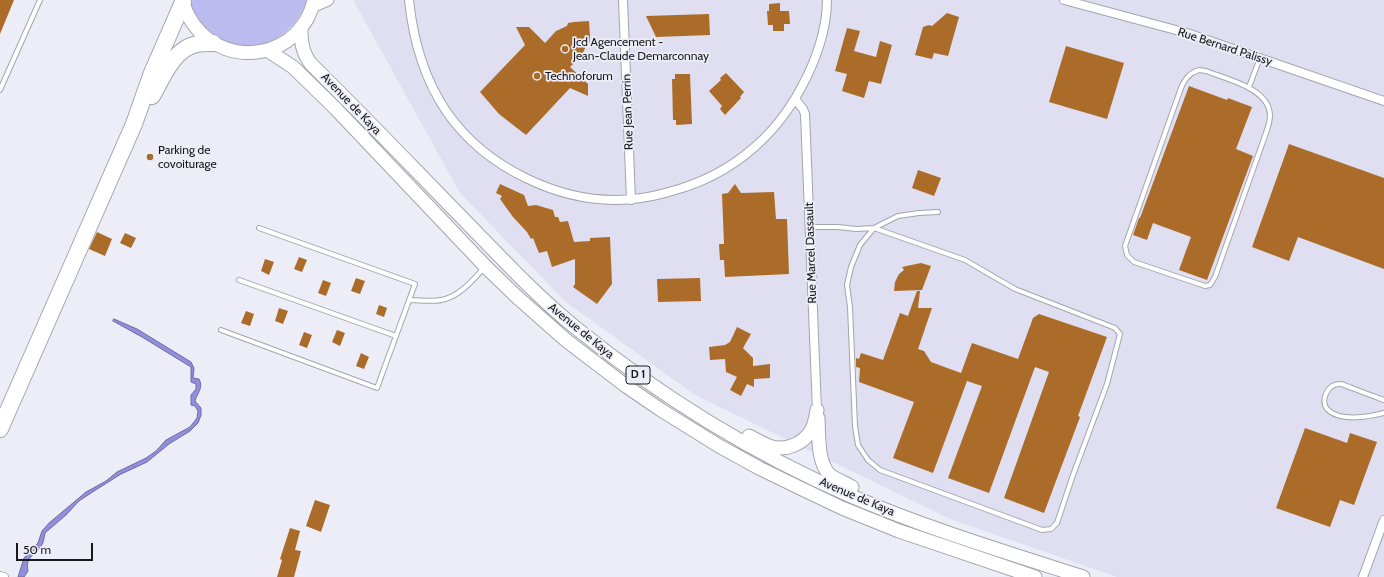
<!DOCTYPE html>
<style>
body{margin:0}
#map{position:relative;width:1384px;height:577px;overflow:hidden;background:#ededf8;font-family:Cabin,sans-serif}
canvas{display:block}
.scale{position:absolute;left:16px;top:543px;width:77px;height:18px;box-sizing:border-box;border:2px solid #18181c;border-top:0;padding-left:5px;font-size:12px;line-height:14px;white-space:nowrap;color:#18181c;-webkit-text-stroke:3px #ededf8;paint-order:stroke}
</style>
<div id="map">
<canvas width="1384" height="577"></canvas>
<div class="scale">50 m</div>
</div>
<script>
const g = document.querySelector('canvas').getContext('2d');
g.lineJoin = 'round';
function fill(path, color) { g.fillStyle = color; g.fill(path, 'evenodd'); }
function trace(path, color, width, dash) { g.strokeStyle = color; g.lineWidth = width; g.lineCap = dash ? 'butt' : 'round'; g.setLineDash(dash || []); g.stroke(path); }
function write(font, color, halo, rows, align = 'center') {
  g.font = font + ' Cabin,sans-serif'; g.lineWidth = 3.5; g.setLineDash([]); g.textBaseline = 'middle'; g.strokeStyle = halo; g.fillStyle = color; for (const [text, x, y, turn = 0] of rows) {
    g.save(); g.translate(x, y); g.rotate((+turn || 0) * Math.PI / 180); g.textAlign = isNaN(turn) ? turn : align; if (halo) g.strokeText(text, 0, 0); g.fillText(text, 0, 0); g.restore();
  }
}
const built = new Path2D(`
 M353 0H1384V577H1117L950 519 695 395 566 302 460 193Z`);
const green = new Path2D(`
 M189 0H307C294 42 243 63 208 31 199 23 192 12 189 0Z`);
const water = new Path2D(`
 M114 319 137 329 191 362 194 368 193 378 199 379C204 388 197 393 195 401L201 408V415L198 423 190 431 169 444 147 462 121 474 91 493 79 501 66 515 45 533C44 537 44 543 41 546 34 556 25 557 28 571L24 577H18L24 558 38 543 42 531 49 523 86 492 106 481 117 472 146 458 156 451 166 440 190 427 197 418 198 411 195 406 191 405V395L196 389V384L191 382V367L142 337 113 321Z`);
const building = new Path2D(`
 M0 0H14L0 34Z
 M780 3V11H789L790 24H784V31H773V25H768L767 11H769V4Z
 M947 13 959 17 948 56 934 53 932 59 915 55 923 27 929 25 932 26Z
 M709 14 710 35 656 37 646 16Z
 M589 21 590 36 589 45 587 44 582 55 570 67 588 84V96L570 88 526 135 499 114 480 92 525 45 516 27H529L545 43 556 31 567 26 568 23 574 22Z
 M847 28 860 31 854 51 876 57 880 41 892 45 881 84 869 81 864 98 842 91 847 74 835 71Z
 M1066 46 1124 63 1107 119 1049 102Z
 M726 73 744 92 740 97 741 98 725 115 720 109 722 106 709 91 721 80 720 78Z
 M675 74H690L692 124 676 125V120H673L672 79H675Z
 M1189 86 1227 100 1228 98 1252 107 1236 149 1253 156 1207 280 1179 270 1191 237 1153 223 1147 240 1133 235 1139 218H1140Z
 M1289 144 1384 178V269L1298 237 1289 261 1252 247Z
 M918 170 941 178 934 196 912 188Z
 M500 184 524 195 528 206 536 205 553 210 555 217H558L560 222 568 221 574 242 590 241V238L610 237 612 284 597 304 573 287 575 284V259L552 267 547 251 539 253 533 238 531 239 527 232 513 217 500 199 502 196 496 193Z
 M735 184 741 193 774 192 776 219H787L789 274 725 277 724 260H720L719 244H724L722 194 728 193Z
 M97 232 112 239 105 256 89 249Z
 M125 233 136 238 131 248 120 243Z
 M299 257 307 260 302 272 294 269Z
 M265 259 274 262 269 275 261 271Z
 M921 263 931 266 922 290 894 291 895 282 899 274 904 270 902 267Z
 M356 278 365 281 360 294 351 291Z
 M700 278 701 301 658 302 657 279Z
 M323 280 331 283 326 296 318 293Z
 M917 291H920L918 308H932L918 349 924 351 931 362 961 373 972 343 1018 359 1033 318 1039 314 1107 337 1078 416 1080 417 1044 513 1004 498 1049 372 1035 367 989 493 948 478 982 386 967 381 933 473 893 458 914 402 859 382 860 368 856 367V358L859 359 861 353 883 360 900 313 908 316Z
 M379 305 387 308 384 317 376 314Z
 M279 308 288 311 283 324 275 321Z
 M246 311 254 314 250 326 241 323Z
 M737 327 751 334 743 348 753 358V366L770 364V378L754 379V387L747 384 741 396 730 390 737 377 726 372 725 359 710 360 709 347 725 345 730 342Z
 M337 330 345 333 340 346 332 342Z
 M304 332 312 335 307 348 299 345Z
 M361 353 369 357 364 369 356 366Z
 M1305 428 1347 443 1350 433 1377 442 1354 505 1340 500 1330 527 1276 508Z
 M315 500 330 505 321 532 306 526Z
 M290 528 300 531 295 550 301 551 294 577H277L282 560 280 559Z`);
const service = new Path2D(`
 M1199 70 1206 71C1226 79 1269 88 1270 115 1270 122 1268 127 1266 133L1215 277 1210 285 1205 286 1134 262 1127 255 1125 246 1181 88C1185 79 1189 73 1199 70Z
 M1249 87 1260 58
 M0 90 40 0
 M810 227H838L856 229 874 228 898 216 919 213 938 212
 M874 228 965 260 1015 289 1115 328 1120 334 1107 384 1073 475 1057 523 1051 529 1042 530 880 470 868 460 858 445 855 426 850 307 847 285 851 267 860 245Z
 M239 280 396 336
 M409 300C419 300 432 302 441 300 459 297 472 281 484 268
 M221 330 377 388 415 284 259 228
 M1384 400C1373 396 1362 392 1352 388 1348 387 1344 384 1340 384 1328 383 1320 400 1327 409 1339 422 1369 417 1384 413`);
const minor = new Path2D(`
 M409 0C413 39 424 78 446 111 485 168 563 206 632 199 647 198 663 194 679 189 732 173 775 137 801 88 815 63 827 30 827 0
 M623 0 631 200
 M1064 0 1187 33 1384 101
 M795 99 803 109 805 114 817 410
 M0 576 4 577
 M1363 577 1384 520`);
const tertiary = new Path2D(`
 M312 7 328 0`);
const primary = new Path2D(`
 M183 0C184 9 189 18 194 25 228 71 302 57 314 0
 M301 27C301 42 302 52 311 64 366 118 420 175 474 230 507 264 539 298 576 328 660 396 752 453 851 496 926 528 1005 552 1083 577
 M267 50 293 67 336 109 486 267 517 297 567 341 626 386 661 410 719 446 759 468 800 488 842 508 899 531 1035 577
 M818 418C819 435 817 463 830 475 837 480 845 483 852 487
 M749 436C755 439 762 443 769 446 785 452 804 444 812 429 815 423 816 416 817 410`);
const motorway = new Path2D(`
 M152 96C163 77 173 49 197 44 202 43 207 43 213 43
 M0 429 134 124 152 73 183 2`);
const markers = [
 [565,49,4,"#a56b2b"],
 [537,76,4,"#a56b2b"],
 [150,157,4,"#a56b2b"]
];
const shields = [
 [638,375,24]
];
const shieldNames = [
 ["D 1",638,375]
];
const poiNames = [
 ["Jcd Agencement -",573,42],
 ["Jean-Claude Demarconnay",573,56],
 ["Technoforum",545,76],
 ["Parking de",158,150],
 ["covoiturage",158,164]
];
const streetNames = [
 ["Rue Bernard Palissy",1225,47,18],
 ["Avenue de Kaya",351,104,46],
 ["Rue Jean Perrin",628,112,-92],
 ["Rue Marcel Dassault",811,253,-92],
 ["Avenue de Kaya",581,331,39],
 ["Avenue de Kaya",857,497,23]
];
fill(built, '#dfdff1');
fill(green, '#bbbbf0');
fill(water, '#918edb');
trace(water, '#6d6ba2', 1);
fill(building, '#aa6c28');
trace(service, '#a4a4ae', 6);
trace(minor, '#a4a4ae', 10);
trace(tertiary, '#a4a4ae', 13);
trace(primary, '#a4a4ae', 15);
trace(motorway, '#a4a4ae', 18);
trace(service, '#fff', 4);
trace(minor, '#fff', 8);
trace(tertiary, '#fff', 11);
trace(primary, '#fff', 13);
trace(motorway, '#fff', 16);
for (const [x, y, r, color] of markers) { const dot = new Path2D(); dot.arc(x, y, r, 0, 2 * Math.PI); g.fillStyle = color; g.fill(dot); trace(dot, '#ededf8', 1.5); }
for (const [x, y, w] of shields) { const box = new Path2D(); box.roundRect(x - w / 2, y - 9, w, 18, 3); g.fillStyle = '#ededf8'; g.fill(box); trace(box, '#18181c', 1); }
write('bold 11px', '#18181c', null, shieldNames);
write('12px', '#18181c', '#ededf8', poiNames, 'left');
write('12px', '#18181c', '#ededf8', streetNames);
</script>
